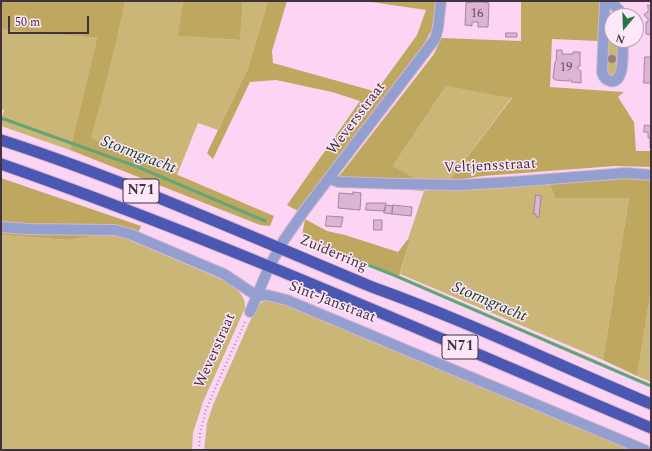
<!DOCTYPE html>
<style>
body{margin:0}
#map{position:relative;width:652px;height:451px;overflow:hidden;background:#fbd5f3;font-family:Spectral,serif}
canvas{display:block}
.frame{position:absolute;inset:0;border:2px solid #41323e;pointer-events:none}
.north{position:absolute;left:604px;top:8px;width:40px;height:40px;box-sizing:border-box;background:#ffe7fa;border:1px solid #b39faf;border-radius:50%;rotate:199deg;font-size:11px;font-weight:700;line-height:16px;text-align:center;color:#41323e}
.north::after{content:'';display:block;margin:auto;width:14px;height:18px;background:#267545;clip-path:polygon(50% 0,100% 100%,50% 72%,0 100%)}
.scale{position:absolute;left:8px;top:16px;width:81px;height:18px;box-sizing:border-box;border:2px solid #41323e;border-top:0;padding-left:5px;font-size:12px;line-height:14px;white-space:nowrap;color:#41323e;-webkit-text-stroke:3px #ffe7fa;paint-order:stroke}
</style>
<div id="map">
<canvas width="652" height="451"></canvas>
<div class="frame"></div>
<div class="north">N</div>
<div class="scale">50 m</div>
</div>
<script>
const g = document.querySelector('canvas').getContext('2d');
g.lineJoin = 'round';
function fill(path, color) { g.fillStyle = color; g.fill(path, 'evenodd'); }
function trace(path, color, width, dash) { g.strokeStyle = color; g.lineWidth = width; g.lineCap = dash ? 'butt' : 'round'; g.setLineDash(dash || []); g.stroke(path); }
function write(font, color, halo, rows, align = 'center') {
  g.font = font + ' Spectral,serif'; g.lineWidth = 3; g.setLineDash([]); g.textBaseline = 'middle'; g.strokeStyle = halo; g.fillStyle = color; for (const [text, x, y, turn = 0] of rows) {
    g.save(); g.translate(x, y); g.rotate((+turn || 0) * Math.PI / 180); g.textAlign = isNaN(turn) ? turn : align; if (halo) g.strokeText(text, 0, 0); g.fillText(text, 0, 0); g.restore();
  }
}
const green = new Path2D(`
 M125 1H183L179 36 240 40 243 1H268L248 68 218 130 198 123 177 175 90 138 117 40Z
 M613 15 618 16H612V40H619L618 72 613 77 608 75 606 72 608 19 610 16Z
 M1 28 97 38 70 150 1 126V119L4 110 1 109Z
 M446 86 512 97 449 181H421L393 166Z
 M549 182 555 198H629L603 360 400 274 410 240 408 239 424 191 434 189Z
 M106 234 134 242 230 283C238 290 246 297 245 308L203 402 193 433 192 450H1V235L69 240Z
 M651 290V382L637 376Z
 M273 300 283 302 634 450H204L207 423 213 405 257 305 264 301Z`);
const forest = new Path2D(`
 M1 1H125L117 40 91 138 274 216 270 226 260 225 70 150 97 38 1 29Z
 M183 1H243L240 40 178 36Z
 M268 1H287L272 51 273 63 370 90 375 93 417 35 426 10 365 1H436L432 29 425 43 298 211 287 205 360 101 332 92 276 80 250 82 213 159 207 153 248 68Z
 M521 1H599V41L552 39 550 87 624 92 618 97 634 122 636 151H651V167L615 166 483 176 449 181 512 98 446 86 393 166 421 181 420 187 424 191 333 184 434 54 441 38 521 41Z
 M626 177 651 179V290L637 376 603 360 629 198H555L549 182Z
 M1 178 141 226 134 242 106 234 69 240 1 235Z
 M305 219 327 231 345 235 398 252 408 239 410 240 399 276 302 236Z`);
const stream = new Path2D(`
 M1 118 138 167 265 221
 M316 244 396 276 651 386`);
const building = new Path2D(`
 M481 2 489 3 488 27H478V22H472V26L465 25 466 3Z
 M648 5 651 6V35L646 34V22H648V19L644 15 648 11Z
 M506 33H517V37H506Z
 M557 50H562V54H573V52H580V66H578V69L581 71V83L571 82V80H569V81L555 80 553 78 555 62 556 61Z
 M645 57H651V83H644Z
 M645 125 651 126V148H650V138H648V132H644Z
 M353 192 361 193 360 210 338 208 339 193 353 194Z
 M536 195 541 196 539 217H536V214H534Z
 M367 203H386L385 211 366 210Z
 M386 205 393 206 392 214 384 213Z
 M393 205 412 207 411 216 392 214Z
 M327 216 343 217 341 227 326 226Z
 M374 220H382V230H374Z`);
const path = new Path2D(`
 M199 450 200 434 205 413 213 393 246 320`);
const minor = new Path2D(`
 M605 1 602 72C603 76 605 80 610 81 626 84 622 50 623 40
 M610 1 619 10 622 16
 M330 179 339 182 400 184 459 185 511 182 626 173 651 175
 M1 227 28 229 115 230 130 234 224 274 257 296 267 295 287 300 645 450
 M250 312 269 267 284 240 304 211 435 39 438 28 441 1`);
const trunk = new Path2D(`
 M1 140C128 181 249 236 372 287 467 321 558 365 651 404
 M1 164C222 241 436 337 651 428`);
const trees = [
 [612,59]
];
const numberNames = [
 ["16",477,14],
 ["19",566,68]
];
const shields = [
 [141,191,36],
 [460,347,36]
];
const shieldNames = [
 ["N71",141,191],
 ["N71",460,347]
];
const streetNames = [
 ["Weversstraat",357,119,-53],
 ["Veltjensstraat",490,167,-3],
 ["Zuiderring",333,254,23],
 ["Sint-Janstraat",332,303,21],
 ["Weverstraat",216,351,-66]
];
const waterNames = [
 ["Stormgracht",138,156,21],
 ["Stormgracht",489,303,23]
];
fill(green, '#cab677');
fill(forest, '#bea85f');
trace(stream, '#63a578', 3);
fill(building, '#dbb5d3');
trace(building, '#a784a0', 1);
trace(minor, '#d6b4cf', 12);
trace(trunk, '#d6b4cf', 13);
trace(path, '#a98da3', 2, [1, 3]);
trace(minor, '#93a0cf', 10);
trace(trunk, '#4a58b4', 11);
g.fillStyle = '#947e79';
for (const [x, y] of trees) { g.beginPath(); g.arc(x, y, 4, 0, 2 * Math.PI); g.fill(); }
write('13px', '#685363', null, numberNames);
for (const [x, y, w] of shields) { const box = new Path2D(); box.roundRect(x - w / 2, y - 12, w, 24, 3); g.fillStyle = '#ffe7fa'; g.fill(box); trace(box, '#41323e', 1); }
write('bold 14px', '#41323e', null, shieldNames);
write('15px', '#41323e', '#ffe7fa', streetNames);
write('italic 16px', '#0f4224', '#ffe7fa', waterNames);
</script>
